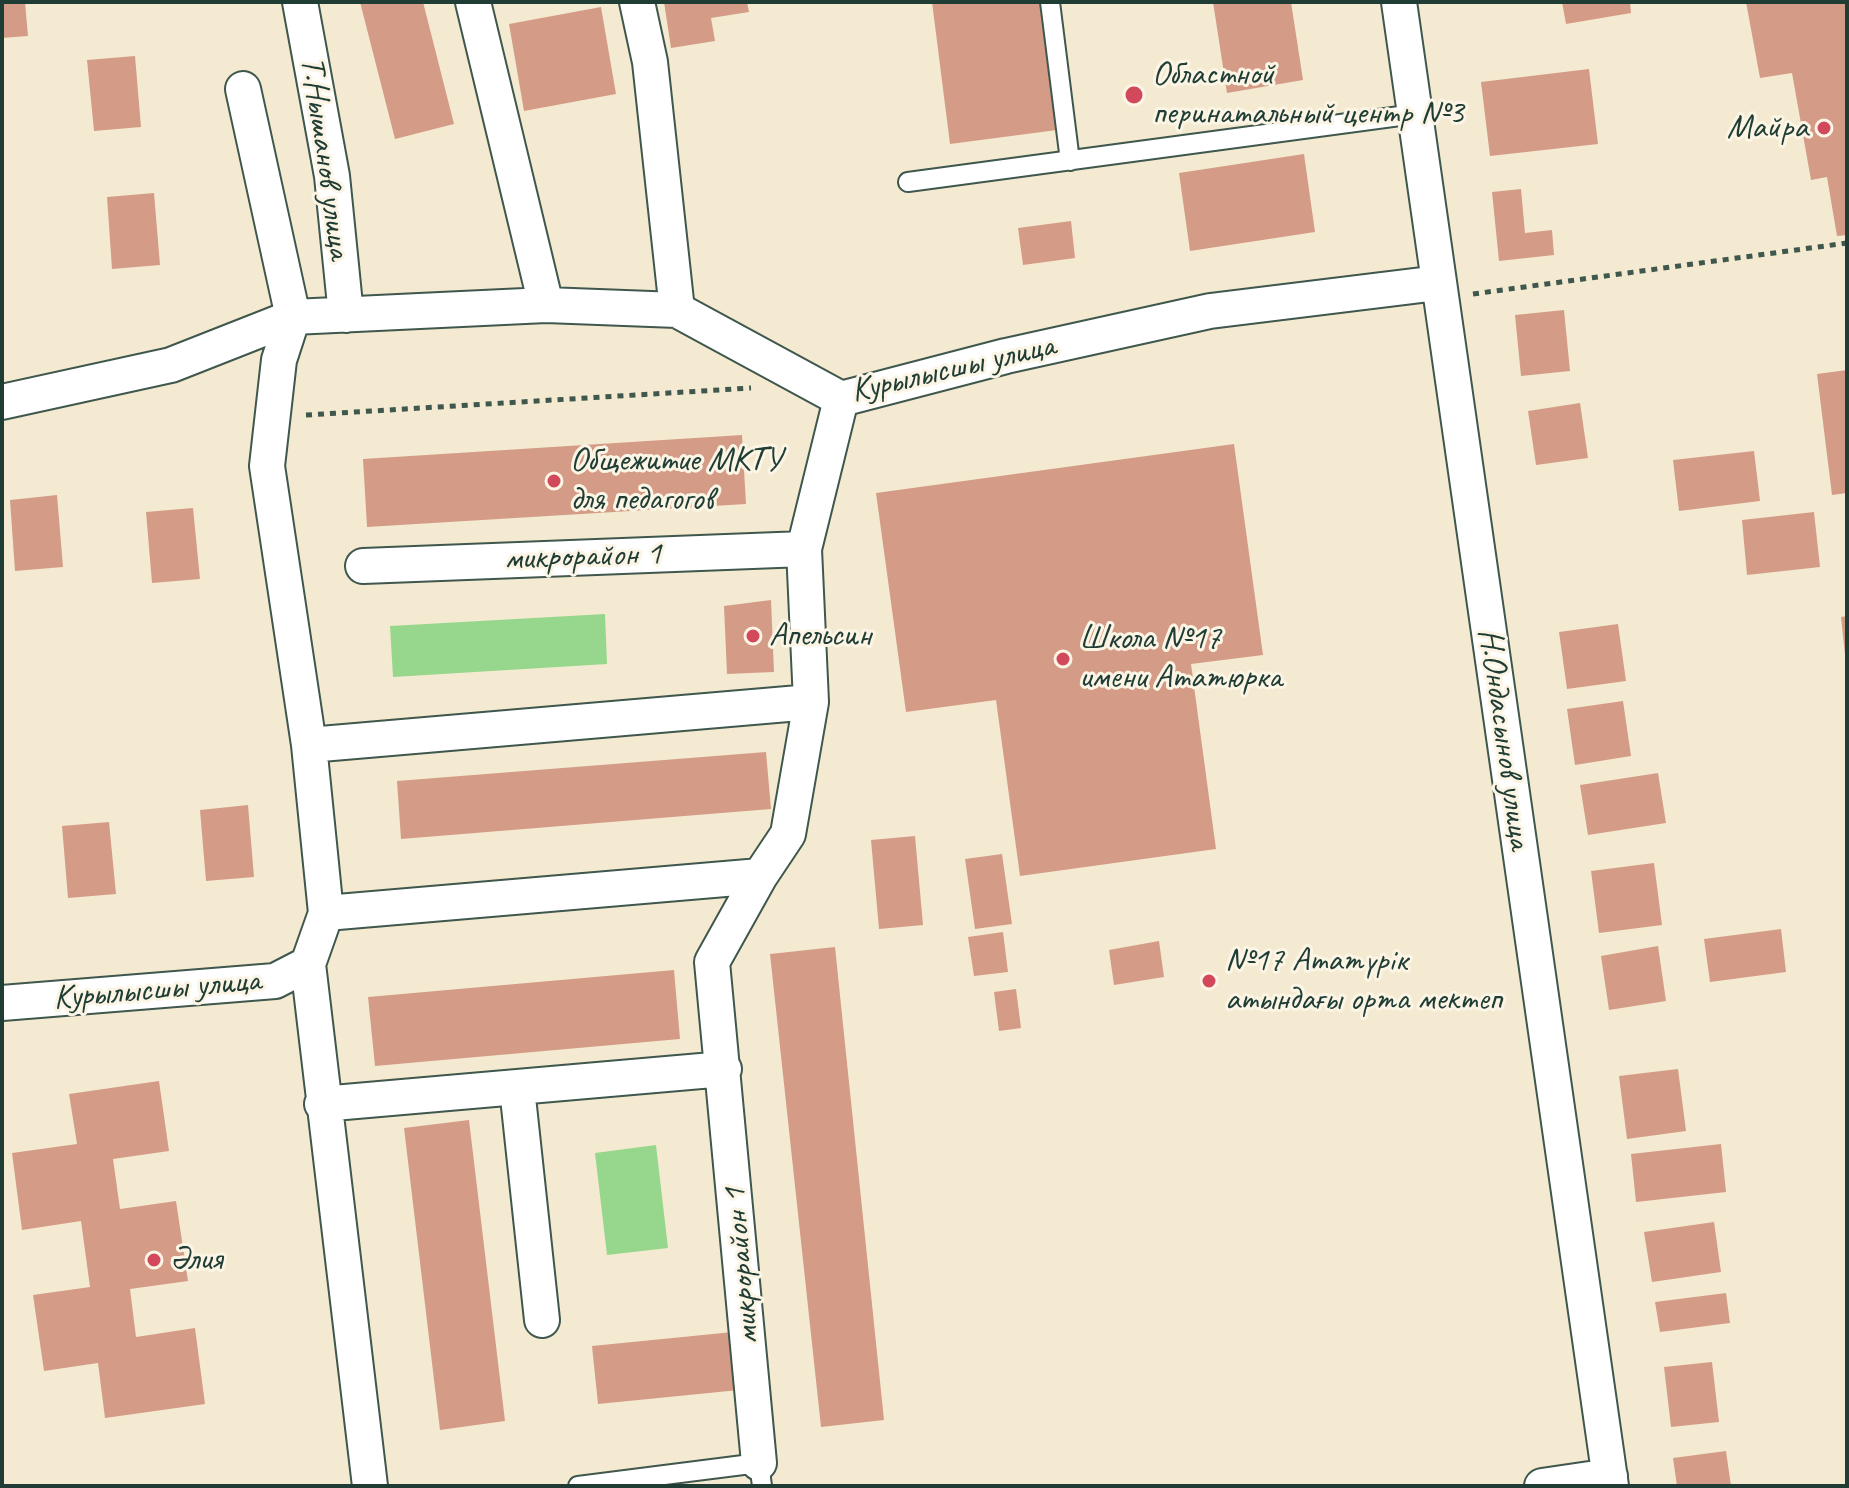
<!DOCTYPE html>
<meta charset="utf-8">
<style>
body{margin:0}
#map{position:relative;width:1849px;height:1488px;overflow:hidden;background:#f4ead1;font-family:Caveat,sans-serif}
canvas{display:block}
.frame{position:absolute;inset:0;border:4px solid #1f3d34;pointer-events:none}
</style>
<div id="map">
<canvas width="1849" height="1488"></canvas>
<div class="frame"></div>
</div>
<script>
const g = document.querySelector('canvas').getContext('2d');
g.lineJoin = 'round';
function fill(path, color) { g.fillStyle = color; g.fill(path, 'evenodd'); }
function trace(path, color, width, dash) { g.strokeStyle = color; g.lineWidth = width; g.lineCap = dash ? 'butt' : 'round'; g.setLineDash(dash || []); g.stroke(path); }
function write(font, color, halo, rows, align = 'center') {
  g.font = font + ' Caveat,sans-serif'; g.lineWidth = 6; g.setLineDash([]); g.textBaseline = 'middle'; g.strokeStyle = halo; g.fillStyle = color; for (const [text, x, y, turn = 0] of rows) {
    g.save(); g.translate(x, y); g.rotate((+turn || 0) * Math.PI / 180); g.textAlign = isNaN(turn) ? turn : align; if (halo) g.strokeText(text, 0, 0); g.fillText(text, 0, 0); g.restore();
  }
}
const green = new Path2D(`
 M605 614 607 664 393 677 390 626Z
 M656 1145 668 1248 607 1255 595 1153Z`);
const building = new Path2D(`
 M2 2H25L28 36 2 38Z
 M360 2H423L454 124 395 139Z
 M664 2H747L749 12 711 18 715 41 671 48Z
 M932 2H1040L1057 130 950 144Z
 M1213 2H1291L1303 80 1227 93Z
 M1562 2H1630L1631 13 1566 24Z
 M1746 2H1845L1847 235 1837 236 1827 177 1811 180 1792 73 1760 78Z
 M601 7 616 94 524 111 509 24Z
 M135 56 141 127 94 131 87 60Z
 M1589 69 1598 144 1490 156 1481 82Z
 M1304 154 1315 232 1190 251 1179 173Z
 M1521 189 1525 233 1552 230 1554 255 1499 261 1492 192Z
 M154 193 160 265 112 269 107 197Z
 M1071 221 1075 258 1023 265 1018 228Z
 M1564 310 1570 371 1521 376 1515 315Z
 M1847 370V493L1832 495 1817 374Z
 M1580 403 1588 458 1536 465 1528 411Z
 M742 435 746 504 367 527 363 459Z
 M1234 444 1263 655 1191 664 1216 849 1020 876 996 700 906 712 876 493Z
 M1754 451 1760 501 1679 511 1673 460Z
 M57 495 63 567 15 571 10 500Z
 M193 508 200 579 152 583 146 512Z
 M1814 512 1820 567 1747 575 1742 520Z
 M771 600 774 672 727 674 724 606Z
 M1847 616V655H1845L1841 617Z
 M1618 624 1626 681 1567 689 1559 632Z
 M1623 701 1631 756 1575 765 1567 709Z
 M766 752 771 809 401 839 397 781Z
 M1658 773 1666 823 1588 835 1580 785Z
 M248 805 254 877 206 881 200 810Z
 M109 822 116 894 68 898 62 826Z
 M915 836 923 925 879 929 871 840Z
 M1002 854 1012 924 975 929 965 859Z
 M1654 863 1662 925 1599 933 1591 871Z
 M1781 929 1786 972 1710 982 1704 939Z
 M1003 932 1008 972 974 976 968 937Z
 M1159 941 1164 977 1114 985 1109 950Z
 M1658 946 1666 1001 1609 1010 1601 956Z
 M835 947 884 1420 821 1427 770 954Z
 M674 970 680 1039 375 1066 368 997Z
 M1016 989 1021 1028 999 1031 994 992Z
 M1678 1069 1686 1131 1627 1139 1619 1076Z
 M159 1081 169 1151 113 1159 120 1209 176 1201 188 1281 130 1289 136 1337 195 1328 205 1404 105 1418 98 1363 44 1371 33 1295 90 1287 81 1221 22 1230 12 1153 77 1144 69 1094Z
 M469 1120 505 1421 440 1430 404 1128Z
 M1721 1144 1726 1192 1636 1202 1631 1154Z
 M1714 1222 1721 1272 1652 1282 1644 1232Z
 M1726 1293 1730 1323 1660 1332 1655 1302Z
 M733 1332 739 1390 598 1404 592 1346Z
 M1712 1362 1719 1422 1671 1427 1664 1367Z
 M1726 1451 1731 1486H1677L1673 1458Z`);
const path = new Path2D(`
 M1473 294 1847 243
 M306 415 751 388`);
const lane = new Path2D(`
 M1050 2 1070 161
 M908 182 1415 114
 M578 1486 759 1463 762 1486`);
const street = new Path2D(`
 M300 2 332 176 346 315
 M473 2 546 305
 M637 2 650 62 677 310
 M1399 2 1611 1486
 M243 89 293 317 279 360 267 466 309 745 326 913 308 964 370 1486
 M2 402 171 365 293 317 546 305 677 310 841 399 1006 356 1210 311 1438 283
 M363 566 804 549 841 399
 M309 745 811 702
 M326 913 760 876 788 834 811 702 804 549
 M2 1003 275 981 308 964
 M517 1088 542 1320
 M322 1104 724 1069
 M759 1463 712 962 760 876
 M1542 1486 1610 1476`);
const markers = [
 [1134,95,10,"#d1495b"],
 [1824,128,8,"#d1495b"],
 [554,481,8,"#d1495b"],
 [753,636,8,"#d1495b"],
 [1063,659,8,"#d1495b"],
 [1209,981,8,"#d1495b"],
 [154,1260,8,"#d1495b"]
];
const poiNames = [
 ["Областной",1152,75],
 ["перинатальный центр №3",1152,114],
 ["Майра",1808,128,"right"],
 ["Общежитие МКТУ",570,461],
 ["для педагогов",570,500],
 ["Апельсин",769,636],
 ["Школа №17",1079,639],
 ["имени Ататюрка",1079,678],
 ["№17 Ататүрік",1225,961],
 ["атындағы орта мектеп",1225,1000],
 ["Әлия",170,1260]
];
const streetNames = [
 ["Т.Нышанов улица",325,158,82],
 ["Курылысшы улица",953,369,-13],
 ["микрорайон 1",583,557,-2],
 ["Н.Ондасынов улица",1504,739,82],
 ["Курылысшы улица",157,990,-5],
 ["микрорайон 1",742,1266,-95]
];
fill(green, '#97d78d');
fill(building, '#d49c87');
trace(lane, '#3f574c', 22);
trace(street, '#3f574c', 38);
trace(path, '#3f574c', 5, [6, 6]);
trace(lane, '#fff', 18);
trace(street, '#fff', 34);
for (const [x, y, r, color] of markers) { const dot = new Path2D(); dot.arc(x, y, r, 0, 2 * Math.PI); g.fillStyle = color; g.fill(dot); trace(dot, '#fcf5e5', 3); }
write('34px', '#1f3d34', '#fcf5e5', poiNames, 'left');
write('34px', '#1f3d34', '#fcf5e5', streetNames);
</script>
